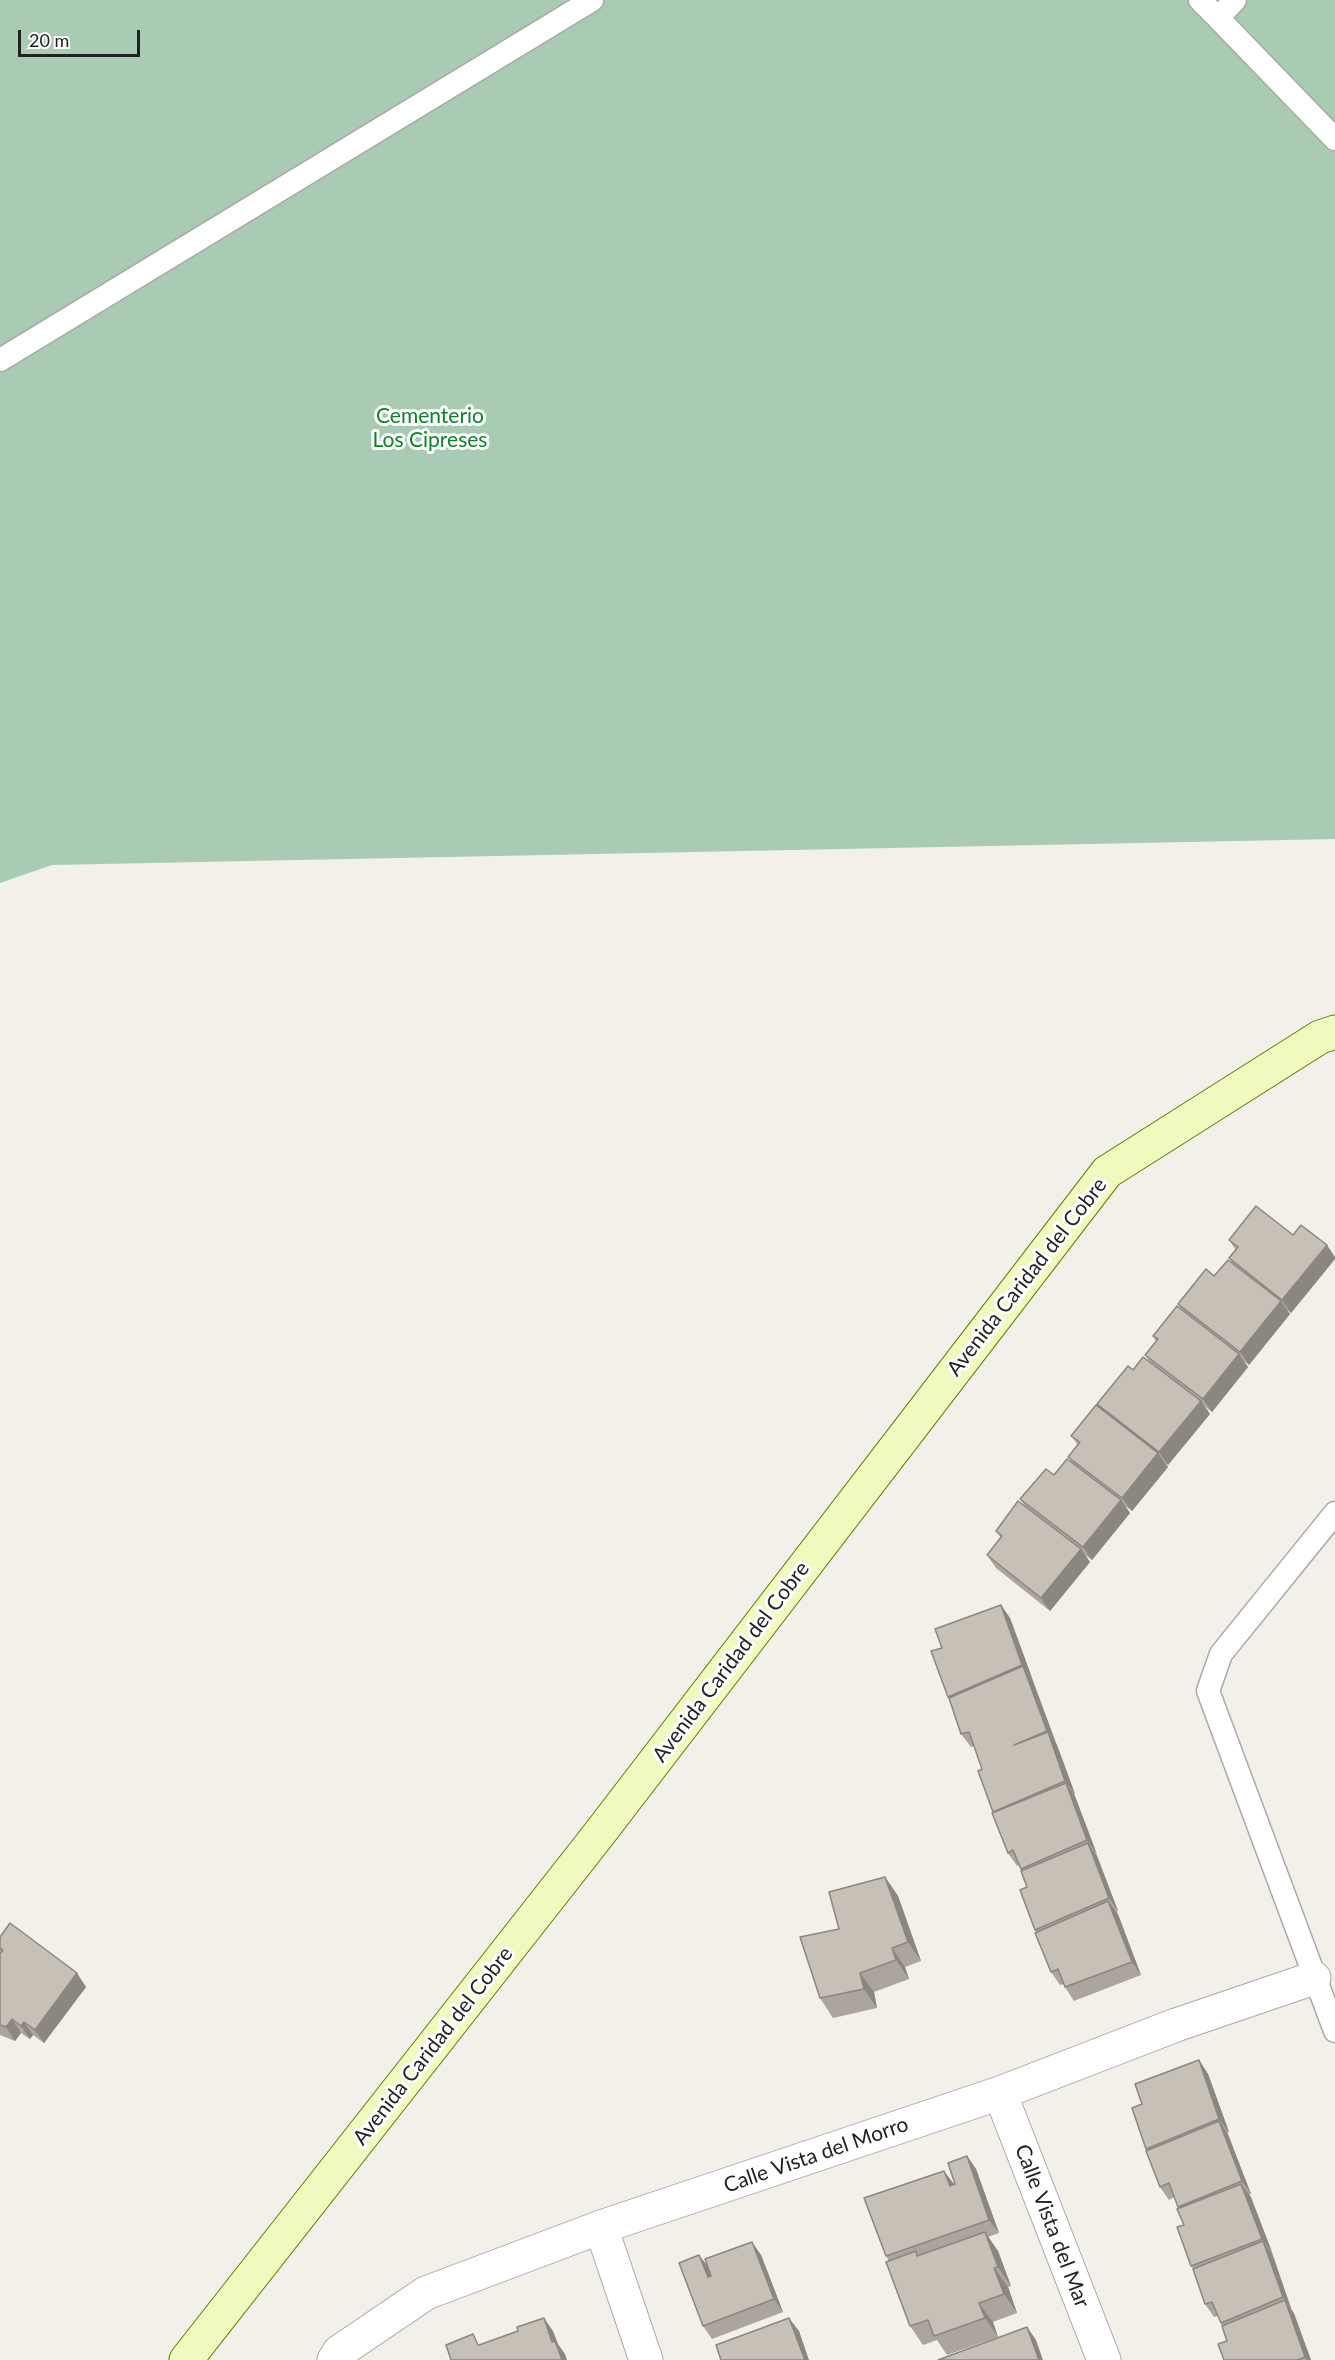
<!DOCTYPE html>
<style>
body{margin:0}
#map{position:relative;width:1335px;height:2360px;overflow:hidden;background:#f2f0e8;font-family:Lato,sans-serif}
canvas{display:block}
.scale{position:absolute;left:18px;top:30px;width:122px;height:27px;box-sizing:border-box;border:3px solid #222;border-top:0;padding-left:8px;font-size:18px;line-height:21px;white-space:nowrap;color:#222;-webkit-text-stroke:4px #fff;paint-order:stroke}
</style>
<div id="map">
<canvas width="1335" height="2360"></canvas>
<div class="scale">20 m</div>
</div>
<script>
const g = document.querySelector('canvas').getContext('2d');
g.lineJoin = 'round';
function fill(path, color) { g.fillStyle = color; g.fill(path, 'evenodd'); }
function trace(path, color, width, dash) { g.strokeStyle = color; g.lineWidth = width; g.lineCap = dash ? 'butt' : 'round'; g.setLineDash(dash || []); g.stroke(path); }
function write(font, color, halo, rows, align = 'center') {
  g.font = font + ' Lato,sans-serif'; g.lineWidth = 6; g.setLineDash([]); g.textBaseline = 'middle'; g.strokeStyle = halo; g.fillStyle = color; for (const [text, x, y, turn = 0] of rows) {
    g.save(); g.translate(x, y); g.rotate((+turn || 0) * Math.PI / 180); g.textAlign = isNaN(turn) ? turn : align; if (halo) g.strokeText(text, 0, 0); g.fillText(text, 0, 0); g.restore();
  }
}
const cemetery = new Path2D(`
 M0 0H1335V839L52 865 0 883Z`);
const lane = new Path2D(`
 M1200 0 1218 18 1235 0
 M1218 18 1335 139
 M0 360 592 0
 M1335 1513 1221 1654 1208 1691 1335 2031`);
const street = new Path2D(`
 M1000 2093 1104 2360
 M601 2227 646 2360
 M334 2360 339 2352 426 2293 601 2227 1000 2093 1176 2025 1314 1978`);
const secondary = new Path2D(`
 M186 2360 599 1834 1107 1172 1320 1037 1335 1032`);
const wall = new Path2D(`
 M1293 1235 1335 1257V1259L1291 1313 1286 1309 1290 1314 1249 1365 1244 1361 1248 1367 1212 1412 1204 1406 1210 1414 1168 1465 1165 1463 1168 1467 1132 1511 1125 1506 1130 1513 1092 1560 1085 1555 1090 1562 1050 1611 996 1568 987 1555 1001 1538 996 1531 1025 1506 1020 1499 1054 1475 1073 1464 1068 1457 1078 1445 1071 1436 1100 1408 1097 1404 1133 1370 1150 1362 1145 1355 1156 1341 1153 1336 1182 1310 1178 1304 1214 1276 1234 1265 1229 1258 1236 1250 1229 1240Z
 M1001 1605 1010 1618 1075 1794 1074 1795 1118 1911 1116 1912 1141 1975 1074 2001 1065 1987 1064 1984 1060 1985 1051 1972 1035 1930 1027 1887 1022 1871 1019 1865 1017 1866 1008 1853 993 1812 982 1769 974 1746 971 1747 961 1734 948 1697 942 1648Z
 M885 1877 898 1896 921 1961 905 1967 909 1979 874 1992 877 2008 833 2018 820 1998 839 1929Z
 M0 1937 86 1987 44 2043 33 2035 30 2039 21 2033 15 2041 0 2035V1954L1 1953 0 1952Z
 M1199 2060 1208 2074 1229 2132 1227 2133 1251 2194 1249 2195 1272 2252 1292 2311 1311 2360H1224L1227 2341 1222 2326 1218 2316 1214 2317 1205 2304 1193 2268 1191 2266 1184 2225 1179 2208 1174 2197 1169 2200 1160 2187 1146 2149 1142 2104Z
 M967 2156 976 2169 999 2233 988 2237 998 2251 1011 2286 1008 2287 1017 2313 993 2322 998 2337 947 2355 937 2340 923 2345 910 2326 889 2261 886 2256 955 2184Z
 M761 2255 783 2312 712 2339 703 2326 708 2268Z`);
const shadedWall = new Path2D(`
 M1327 1245 1335 1257V1259L1291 1313 1282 1300Z
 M1281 1301 1290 1314 1249 1365 1240 1352Z
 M1239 1354 1248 1367 1212 1412 1203 1399Z
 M1201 1401 1210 1414 1168 1465 1159 1452Z
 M1158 1453 1168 1467 1132 1511 1122 1498Z
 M1121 1500 1130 1513 1092 1560 1083 1547Z
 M1081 1549 1090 1562 1050 1611 1041 1598Z
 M1001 1605 1010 1618 1032 1678 1022 1665Z
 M1023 1666 1032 1679 1056 1744 1047 1731Z
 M1048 1732 1057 1745 1075 1794 1065 1781Z
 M1066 1783 1075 1796 1097 1854 1087 1840Z
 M1088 1843 1097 1856 1118 1911 1109 1898Z
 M885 1877 898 1896 921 1961 908 1942Z
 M1108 1901 1118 1914 1141 1975 1132 1962Z
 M892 1948 905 1967 909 1979 896 1960Z
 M77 1973 86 1987 44 2043 35 2030Z
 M860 1973 874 1992 877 2008 864 1989Z
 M12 2019 21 2033 15 2041 6 2027Z
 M24 2022 33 2035 30 2039 21 2026Z
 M1199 2060 1208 2074 1229 2132 1219 2119Z
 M1219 2121 1228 2134 1251 2194 1242 2181Z
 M967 2156 976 2169 999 2233 989 2220Z
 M944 2171 954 2184 959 2199 950 2186Z
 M1241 2184 1251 2197 1272 2252 1262 2239Z
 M985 2232 998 2251 1011 2286 998 2267Z
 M1263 2241 1272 2254 1292 2311 1283 2297Z
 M752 2242 761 2255 783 2312 774 2299Z
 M699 2255 709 2268 717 2290 708 2277Z
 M994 2268 1008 2287 1017 2313 1004 2294Z
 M1285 2300 1294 2313 1311 2360H1307L1305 2357Z
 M979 2303 993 2322 998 2337 985 2318Z
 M544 2318 553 2331 558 2344 565 2354 567 2360H562L552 2342Z
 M789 2318 799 2331 809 2360H805Z
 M1027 2327 1036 2340 1043 2360H1039Z`);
const building = new Path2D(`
 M1256 1206 1293 1235 1301 1225 1327 1245 1282 1300 1229 1258 1238 1247 1229 1240Z
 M1228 1260 1281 1301 1240 1352 1178 1304 1206 1269 1214 1276Z
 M1177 1306 1239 1354 1203 1399 1145 1355 1158 1339 1153 1336Z
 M1143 1357 1201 1401 1159 1452 1097 1404 1128 1366 1133 1370Z
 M1096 1405 1158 1453 1122 1498 1068 1457 1080 1442 1071 1436Z
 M1067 1459 1121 1500 1083 1547 1020 1499 1046 1469 1054 1475Z
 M1018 1501 1081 1549 1041 1598 987 1555 1002 1536 996 1531Z
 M1001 1605 1022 1665 948 1697 931 1651 942 1648 935 1629Z
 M1023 1666 1047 1731 1014 1745 1048 1732 1065 1781 993 1812 978 1771 982 1769 969 1732 961 1734 949 1698Z
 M1066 1783 1087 1840 1021 1869 1013 1850 1008 1853 992 1813Z
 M1088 1843 1109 1898 1035 1930 1020 1890 1027 1887 1021 1871Z
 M885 1877 908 1942 892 1948 896 1960 860 1973 864 1989 820 1998 800 1937 839 1929 829 1892Z
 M1108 1901 1132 1962 1065 1987 1058 1969 1051 1972 1035 1933Z
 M10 1923 77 1973 35 2030 24 2022 21 2026 12 2019 6 2027 0 2025V1954L3 1950 0 1948V1937Z
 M1199 2060 1219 2119 1146 2149 1132 2108 1142 2104 1135 2084Z
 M1219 2121 1242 2181 1178 2207 1169 2183 1160 2187 1146 2151Z
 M967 2156 989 2220 886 2256 864 2198 944 2171 950 2186 955 2184 948 2163Z
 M1241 2184 1262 2239 1191 2266 1177 2227 1184 2225 1177 2209Z
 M985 2232 998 2267 994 2268 1004 2294 979 2303 985 2318 934 2336 928 2320 910 2326 886 2262 916 2251 917 2256Z
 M1263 2241 1283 2297 1221 2323 1212 2302 1205 2304 1193 2269Z
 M752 2242 774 2299 703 2326 679 2263 699 2255 708 2277 711 2276 705 2259Z
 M1285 2300 1305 2357 1297 2360H1224L1218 2344 1227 2341 1222 2326Z
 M544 2318 552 2342 555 2341 562 2360H451L446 2345 473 2334 478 2345H479L518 2331 517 2327Z
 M789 2318 805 2360H721L716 2345Z
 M1027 2327 1039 2360H938Z`);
const parkNames = [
 ["Cementerio",430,416],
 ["Los Cipreses",430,440]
];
const streetNames = [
 ["Avenida Caridad del Cobre",1027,1277,-52],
 ["Avenida Caridad del Cobre",731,1662,-53],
 ["Avenida Caridad del Cobre",433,2046,-52],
 ["Calle Vista del Morro",816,2155,-19],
 ["Calle Vista del Mar",1052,2226,69]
];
fill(cemetery, '#a9cbb4');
trace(lane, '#a9a9a9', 25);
trace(street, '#a9a9a9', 35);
trace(secondary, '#5d7d04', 35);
trace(lane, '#fff', 22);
trace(street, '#fff', 33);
trace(secondary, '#eefabe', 33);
fill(wall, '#aba59d');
fill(shadedWall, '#8b8680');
fill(building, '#c7c0b7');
trace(building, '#8b8680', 1.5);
write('21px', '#0b8429', '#fff', parkNames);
write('21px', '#222', '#fff', streetNames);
</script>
